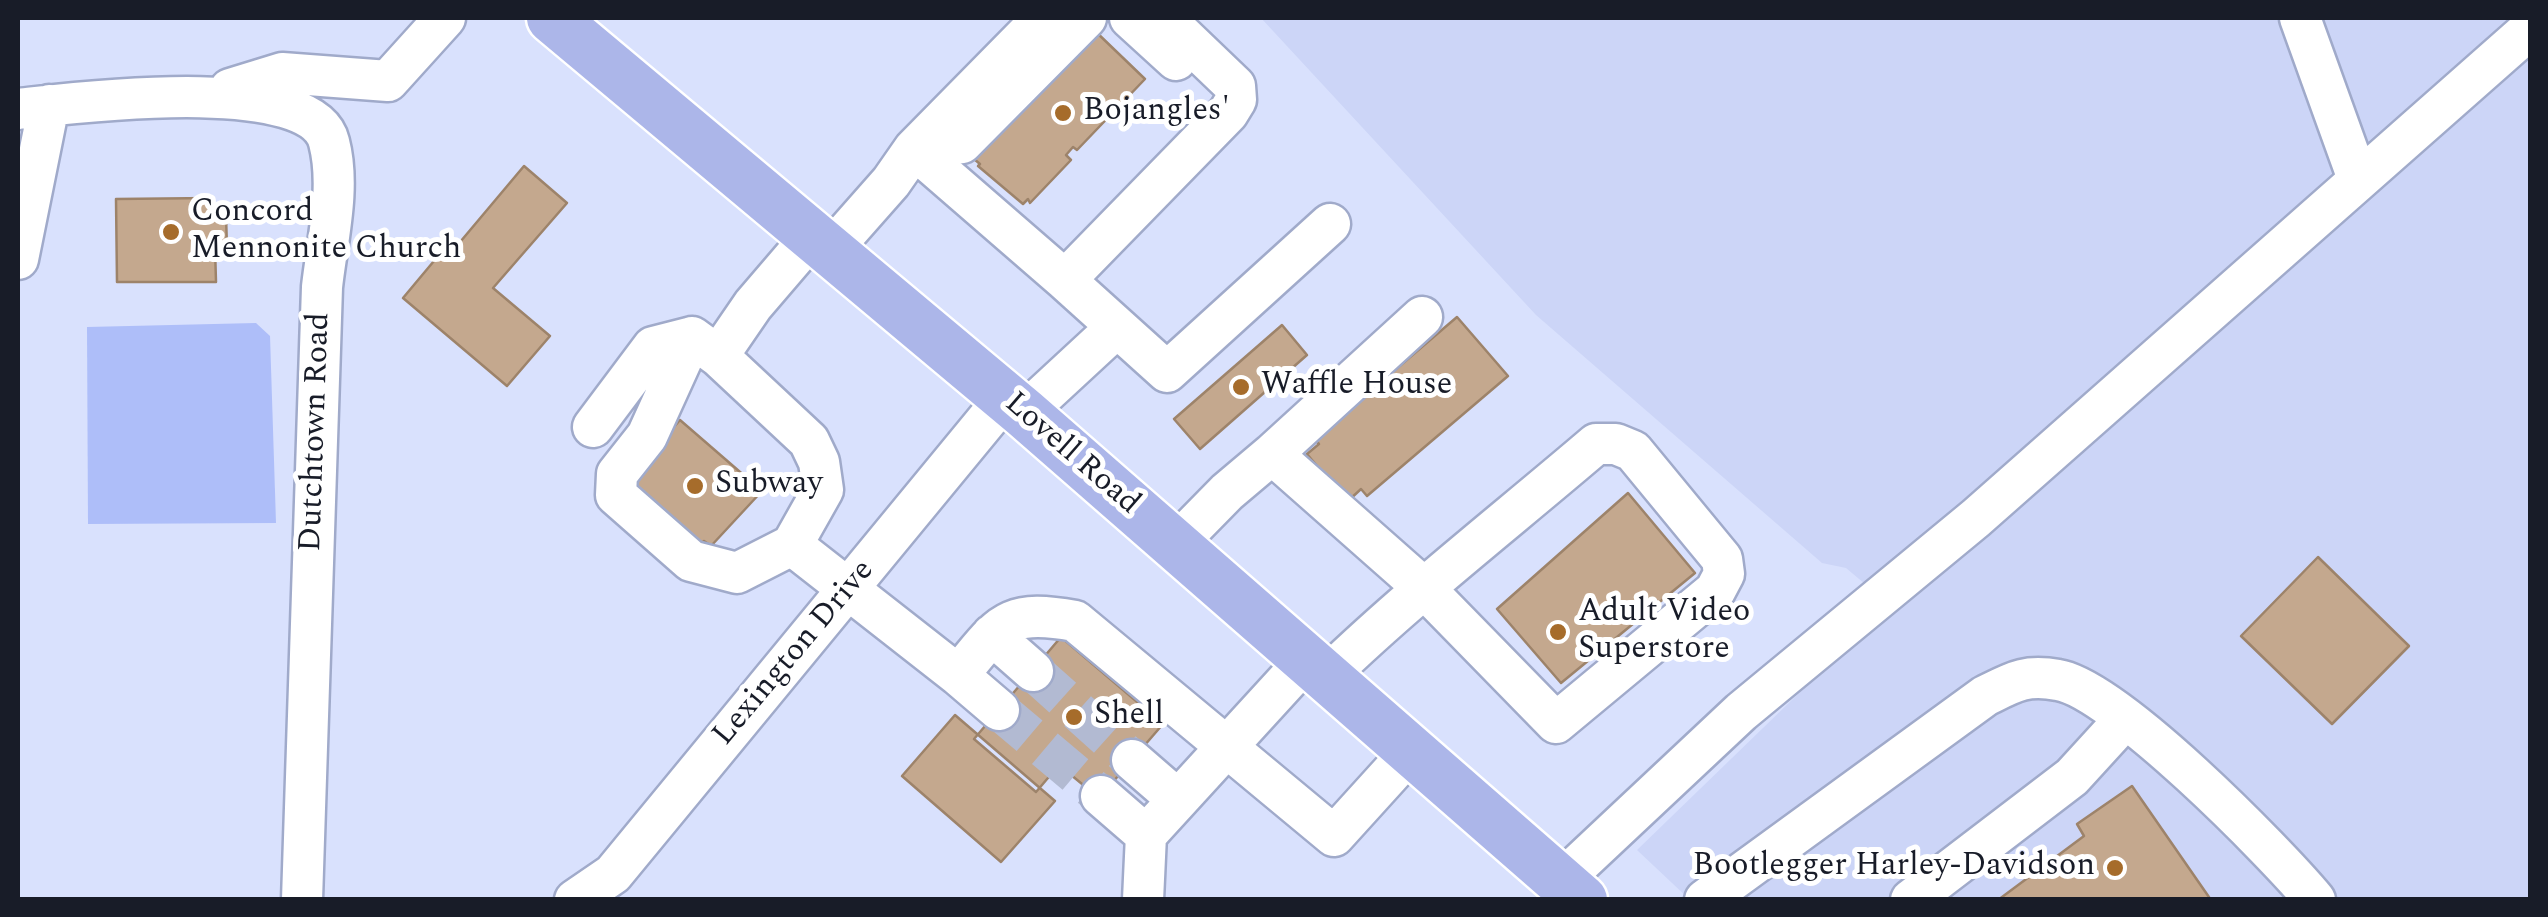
<!DOCTYPE html>
<style>
body{margin:0}
#map{position:relative;width:2548px;height:917px;overflow:hidden;background:#d9e1fd;font-family:Spectral,serif}
canvas{display:block}
.frame{position:absolute;inset:0;border:20px solid #181c28;pointer-events:none}
</style>
<div id="map">
<canvas width="2548" height="917"></canvas>
<div class="frame"></div>
</div>
<script>
const g = document.querySelector('canvas').getContext('2d');
g.lineJoin = 'round';
function fill(path, color) { g.fillStyle = color; g.fill(path, 'evenodd'); }
function trace(path, color, width, dash) { g.strokeStyle = color; g.lineWidth = width; g.lineCap = dash ? 'butt' : 'round'; g.setLineDash(dash || []); g.stroke(path); }
function write(font, color, halo, rows, align = 'center') {
  g.font = font + ' Spectral,serif'; g.lineWidth = 10; g.setLineDash([]); g.textBaseline = 'middle'; g.strokeStyle = halo; g.fillStyle = color; for (const [text, x, y, turn = 0] of rows) {
    g.save(); g.translate(x, y); g.rotate((+turn || 0) * Math.PI / 180); g.textAlign = isNaN(turn) ? turn : align; if (halo) g.strokeText(text, 0, 0); g.fillText(text, 0, 0); g.restore();
  }
}
const built = new Path2D(`
 M1261 18H2530V899H1689L1637 850 1890 605 1846 568 1822 563 1536 315Z`);
const green = new Path2D(`
 M256 323 270 336 276 523 88 524 87 327Z`);
const building = new Path2D(`
 M1094 30 1145 79 1077 150 1073 147 1066 155 1071 160 1030 203 1028 199 1023 204 978 166 980 164 974 159Z
 M524 166 567 203 493 288 550 336 507 386 403 298 444 249 450 254Z
 M212 198 213 216H226L227 247H215L216 282H117L116 199Z
 M1457 317 1508 376 1367 496 1361 489 1347 502 1307 454 1319 444 1314 439Z
 M1282 325 1307 355 1200 449 1174 419Z
 M680 420 762 491 711 546 704 541 702 543 627 481Z
 M1628 493 1695 573 1561 683 1497 609Z
 M2318 557 2409 646 2332 724 2241 636Z
 M1061 637 1163 724 1099 798 1059 765 1036 792 974 739Z
 M955 715 1055 801 1001 862 902 776Z
 M2132 786 2211 900H1998L2084 836 2077 824Z`);
const minorTunnel = new Path2D(`
 M1033 671 1132 760
 M999 710 1101 796`);
const minor = new Path2D(`
 M1130 18 1176 60
 M1164 18 1235 86 1236 100 1228 113 1065 280 1167 372 1330 224
 M2300 18 2358 179
 M230 89 282 73 388 81 445 18
 M18 109C74 103 312 72 329 142 341 188 327 241 322 287L302 900
 M928 137 944 145 962 143 1086 18
 M914 149 1065 280
 M831 250 891 182 914 149 1043 18
 M18 259 49 105
 M692 337 647 436 617 474 616 495 691 561 737 573 792 545
 M718 356 753 305 813 235
 M1024 413 1117 327
 M593 427 653 347 692 337 718 356 809 441 819 462 823 490 792 545 958 675C1001 625 1004 608 1075 621L1334 836 1412 750
 M1175 545 1227 492 1272 454
 M992 635 1033 671
 M958 675 999 710
 M1327 676C1412 594 1506 521 1596 444H1616L1633 451 1722 559 1724 574 1715 591 1556 723 1426 590 1272 454 1422 317
 M1132 760 1177 799
 M1101 796 1146 835
 M1562 880 1741 712 1976 518 2530 29
 M575 900 613 874 1005 398
 M1143 900 1146 835 1307 659
 M1705 900 1985 696C2013 682 2025 674 2058 680 2115 689 2274 851 2315 900
 M1911 900 2072 777 2125 719`);
const major = new Path2D(`
 M552 18 1024 413 1582 900`);
const markers = [
 [1063,113,10,"#a66c2b"],
 [171,232,10,"#a66c2b"],
 [1241,387,10,"#a66c2b"],
 [695,486,10,"#a66c2b"],
 [1558,632,10,"#a66c2b"],
 [1074,717,10,"#a66c2b"],
 [2115,868,10,"#a66c2b"]
];
const poiNames = [
 ["Bojangles'",1083,113],
 ["Concord",191,214],
 ["Mennonite Church",191,251],
 ["Waffle House",1261,387],
 ["Subway",715,486],
 ["Adult Video",1578,614],
 ["Superstore",1578,651],
 ["Shell",1094,717],
 ["Bootlegger Harley-Davidson",2095,868,"right"]
];
const streetNames = [
 ["Dutchtown Road",317,432,-88],
 ["Lovell Road",1071,455,41],
 ["Lexington Drive",795,654,-50]
];
fill(built, '#ccd5f7');
fill(green, '#aebef9');
fill(building, '#c4a88e');
trace(building, '#9d836a', 2.5);
trace(minorTunnel, '#b2bad2', 40, [40, 20]);
trace(minor, '#a0aaca', 45);
trace(major, '#fff', 55);
trace(minor, '#fff', 40);
trace(major, '#acb6e9', 50);
for (const [x, y, r, color] of markers) { const dot = new Path2D(); dot.arc(x, y, r, 0, 2 * Math.PI); g.fillStyle = color; g.fill(dot); trace(dot, '#fff', 4); }
write('32px', '#181c28', '#fff', poiNames, 'left');
write('32px', '#181c28', '#fff', streetNames);
</script>
